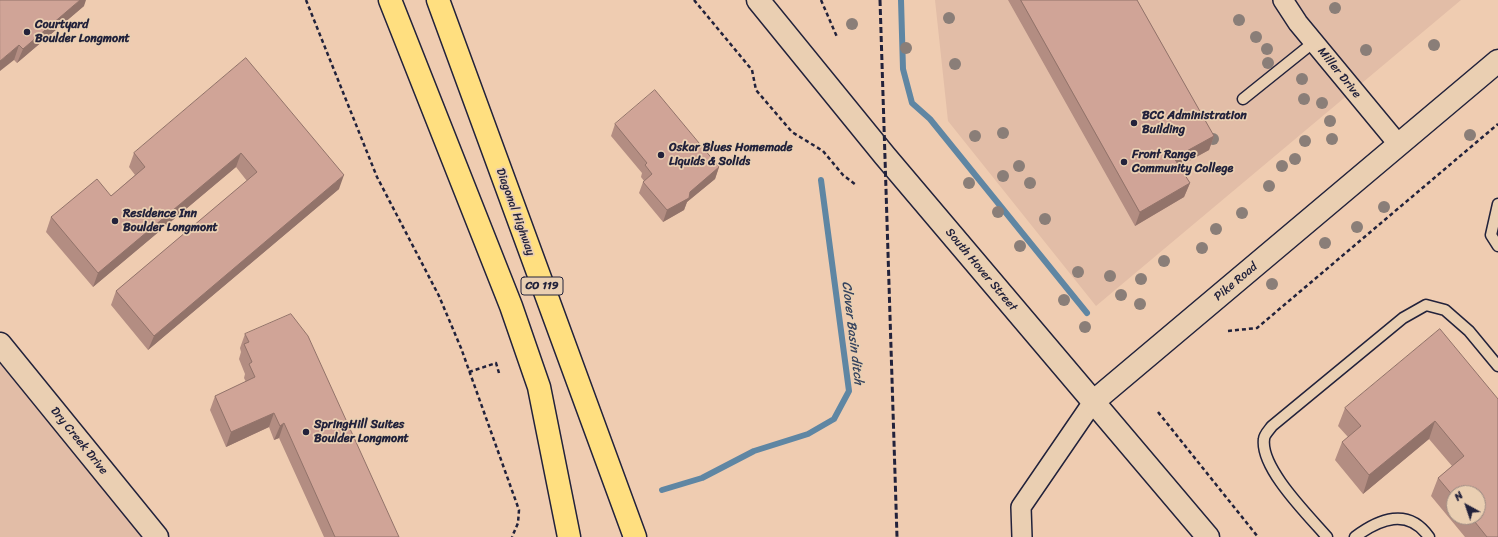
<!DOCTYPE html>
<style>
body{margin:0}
#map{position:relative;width:1498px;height:537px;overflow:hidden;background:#efccb1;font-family:Sriracha,sans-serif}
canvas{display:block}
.north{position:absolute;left:1446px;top:485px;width:40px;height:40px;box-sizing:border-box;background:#eacfb2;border:1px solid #9a8a82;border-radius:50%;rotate:320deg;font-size:11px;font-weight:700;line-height:16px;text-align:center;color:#22223b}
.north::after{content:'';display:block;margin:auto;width:14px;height:18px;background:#22223b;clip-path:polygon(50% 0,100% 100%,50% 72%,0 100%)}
</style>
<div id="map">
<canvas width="1498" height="537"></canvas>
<div class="north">N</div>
</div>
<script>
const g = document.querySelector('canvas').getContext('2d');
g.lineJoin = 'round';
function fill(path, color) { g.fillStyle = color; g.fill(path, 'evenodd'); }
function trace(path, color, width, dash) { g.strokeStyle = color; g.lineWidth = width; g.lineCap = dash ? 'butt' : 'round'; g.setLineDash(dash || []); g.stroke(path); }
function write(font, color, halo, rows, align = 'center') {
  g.font = font + ' Sriracha,sans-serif'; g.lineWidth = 3.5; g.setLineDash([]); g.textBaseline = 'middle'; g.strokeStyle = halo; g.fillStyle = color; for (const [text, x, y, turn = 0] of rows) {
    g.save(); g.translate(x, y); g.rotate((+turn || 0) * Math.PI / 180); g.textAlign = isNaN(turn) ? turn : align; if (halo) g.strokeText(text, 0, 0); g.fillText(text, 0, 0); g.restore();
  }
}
const built = new Path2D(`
 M935 0H1461L1096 306 948 121Z
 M0 344 157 537H0Z`);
const stream = new Path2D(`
 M901 0 903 69 912 103 930 119 1087 313
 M662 490 702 478 754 451 808 434 834 419 849 391 821 180`);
const path = new Path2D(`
 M306 0 377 177 439 296 461 348 519 510 518 523 512 537
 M694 0 752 70 756 90 792 132 823 151 843 175 856 185
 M821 0 837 37
 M1228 331 1257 328 1498 124
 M469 372 496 363 499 373
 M1158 412 1258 537`);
const lane = new Path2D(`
 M1243 99 1314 42
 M1498 204 1491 235 1498 246
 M1327 537C1308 515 1260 468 1264 439 1264 435 1269 430 1272 426L1403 318 1426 305 1445 310 1469 331 1498 366
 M1355 537C1379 519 1408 507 1429 537`);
const street = new Path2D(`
 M1283 0 1298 23 1399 145
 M1022 537 1021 507 1093 402`);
const secondary = new Path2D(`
 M758 0 885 156 1208 537
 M0 344 157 537
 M1093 402 1498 61`);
const highway = new Path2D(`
 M390 0 511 306 539 387 569 537
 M438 0 635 537`);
const rail = new Path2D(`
 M880 0 897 537`);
const trees = [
 [1335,8],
 [949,18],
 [1239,20],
 [852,24],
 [1256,37],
 [1434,45],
 [906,48],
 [1267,49],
 [1366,50],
 [1268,63],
 [955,64],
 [1302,79],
 [1304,99],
 [1322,103],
 [1330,121],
 [1003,133],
 [1470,135],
 [975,136],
 [1213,139],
 [1332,139],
 [1305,141],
 [1295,159],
 [1019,166],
 [1282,166],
 [1003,176],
 [969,183],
 [1030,183],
 [1269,186],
 [1384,207],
 [998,212],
 [1242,213],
 [1045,219],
 [1357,227],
 [1216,229],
 [1325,243],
 [1020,246],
 [1202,248],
 [1164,261],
 [1078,272],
 [1110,276],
 [1141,279],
 [1272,284],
 [1121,295],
 [1064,300],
 [1140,304],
 [1085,327]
];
const wall = new Path2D(`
 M0 0 84 6 17 63 14 60Z
 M1008 0H1137L1214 136 1209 150 1179 166 1190 183 1184 197 1135 226Z
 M246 58 339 189 148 350 111 305 116 291 247 181 236 167 93 287 46 232 51 217 111 196 135 175 129 167 134 153Z
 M615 124 719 167 715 179 687 202 684 210 663 222 639 193 643 182 644 181 641 177 642 173 611 136Z
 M1440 329 1498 537H1465L1431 496 1438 478 1452 466 1429 439 1363 494 1335 460 1342 442 1348 437 1338 426 1345 408ZM1454 493 1478 517H1454Z
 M245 334 399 537H324L279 438 274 440 269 427 226 447 210 410 215 396 246 382 244 378 245 374 239 359 241 352 240 348Z`);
const shadedWall = new Path2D(`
 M80 0H86L84 6 17 63 23 49Z
 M19 45 14 60 0 71V61Z
 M1214 136 1209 150 1169 172 1174 158Z
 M241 153 236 167 93 287 98 273Z
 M719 167 715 179 687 202 684 210 663 222 667 210Z
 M344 175 339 189 148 350 154 336Z
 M1190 183 1184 197 1135 226 1140 212Z
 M274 413 269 427 226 447 231 432Z
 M1435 421 1429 439 1363 494 1369 475Z
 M284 423 279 438 274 440 280 426Z`);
const building = new Path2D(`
 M0 0H80L23 49 19 45 0 61Z
 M1021 0H1137L1214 136 1174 158 1190 183 1140 212Z
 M246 58 344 175 154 336 116 291 257 172 241 153 98 273 51 217 97 179 111 196 145 167 134 153Z
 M655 90 719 167 690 192 689 198 667 210 643 182 652 174 645 165 647 163 615 124Z
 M291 314 308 336 399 537H335L284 423 280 426 274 413 231 432 215 396 255 377 249 364 252 362 244 344 249 342 245 334Z
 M1440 329 1498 399V537H1487L1471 517H1478V493H1454V497L1438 478 1464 456 1435 421 1369 475 1342 442 1361 426 1345 408Z`);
const markers = [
 [27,32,4,"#22223b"],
 [1134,123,4,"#22223b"],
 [661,155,4,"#22223b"],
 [1124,162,4,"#22223b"],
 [115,221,4,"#22223b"],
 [306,432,4,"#22223b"]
];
const shields = [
 [542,286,42]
];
const shieldNames = [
 ["CO 119",542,286]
];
const poiNames = [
 ["Courtyard",35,25],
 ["Boulder Longmont",35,39],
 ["BCC Administration",1142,116],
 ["Building",1142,130],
 ["Oskar Blues Homemade",669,148],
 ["Liquids & Solids",669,162],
 ["Front Range",1132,155],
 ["Community College",1132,169],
 ["Residence Inn",123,214],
 ["Boulder Longmont",123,228],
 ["SpringHill Suites",314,425],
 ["Boulder Longmont",314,439]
];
const streetNames = [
 ["Miller Drive",1339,73,51],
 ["Diagonal Highway",515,212,70],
 ["South Hover Street",981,270,50],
 ["Pike Road",1236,282,-40],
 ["Dry Creek Drive",79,441,51]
];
const waterNames = [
 ["Clover Basin ditch",852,333,83]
];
fill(built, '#e2bda7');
trace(stream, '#5f86a3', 6);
trace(lane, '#22223b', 13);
trace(street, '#22223b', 22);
trace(secondary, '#22223b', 25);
trace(highway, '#22223b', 25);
trace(path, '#22223b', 2.5, [4, 3]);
trace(lane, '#eacfb2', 10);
trace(street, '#eacfb2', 19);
trace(secondary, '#eacfb2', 22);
trace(highway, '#ffdf80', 22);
trace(rail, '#22223b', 3, [6, 3]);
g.fillStyle = '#8a7e78';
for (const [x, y] of trees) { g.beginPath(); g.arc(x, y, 6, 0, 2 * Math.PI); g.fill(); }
fill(wall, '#b38d82');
fill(shadedWall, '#92736a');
fill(building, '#d0a497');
trace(building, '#92736a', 1);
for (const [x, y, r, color] of markers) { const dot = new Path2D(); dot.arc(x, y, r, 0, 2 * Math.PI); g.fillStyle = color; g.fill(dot); trace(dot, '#eacfb2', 1.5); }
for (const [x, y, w] of shields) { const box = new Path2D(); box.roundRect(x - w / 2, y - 9, w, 18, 3); g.fillStyle = '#eacfb2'; g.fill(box); trace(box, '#22223b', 1); }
write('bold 11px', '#22223b', null, shieldNames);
write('bold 12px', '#22223b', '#eacfb2', poiNames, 'left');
write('12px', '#22223b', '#eacfb2', streetNames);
write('italic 13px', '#36435e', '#eacfb2', waterNames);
</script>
